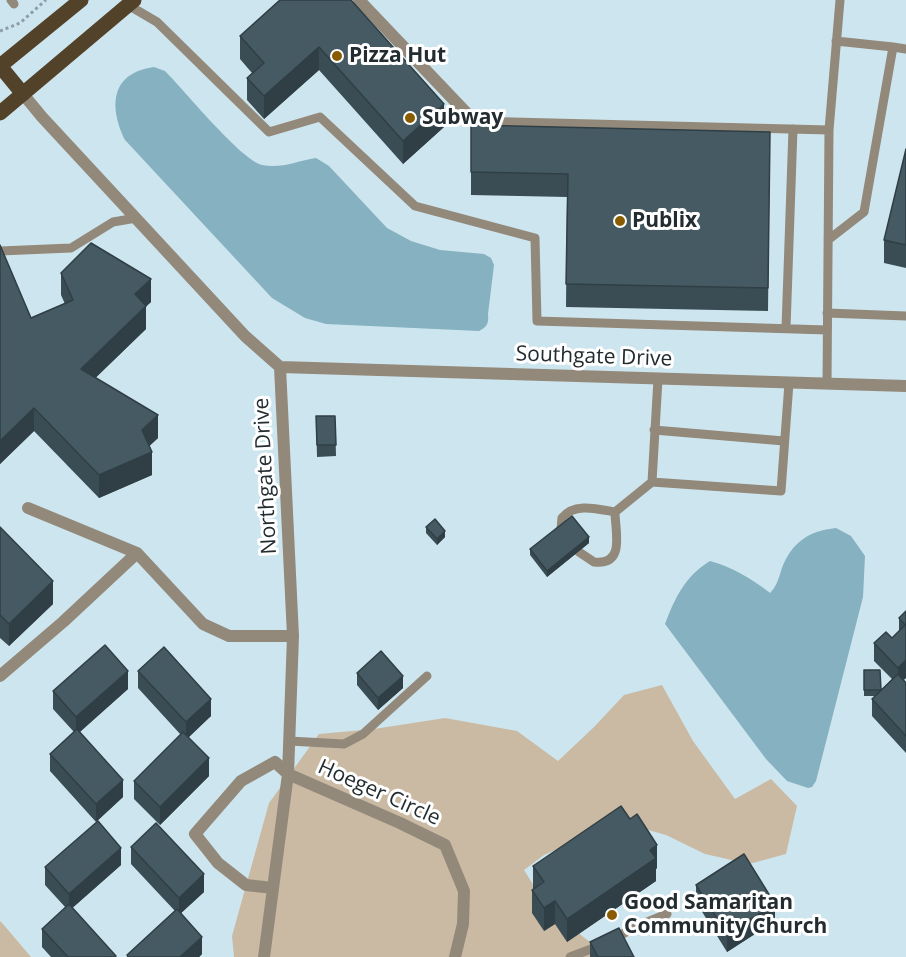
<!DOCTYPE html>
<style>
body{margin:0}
canvas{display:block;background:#cde5ee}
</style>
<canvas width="906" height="957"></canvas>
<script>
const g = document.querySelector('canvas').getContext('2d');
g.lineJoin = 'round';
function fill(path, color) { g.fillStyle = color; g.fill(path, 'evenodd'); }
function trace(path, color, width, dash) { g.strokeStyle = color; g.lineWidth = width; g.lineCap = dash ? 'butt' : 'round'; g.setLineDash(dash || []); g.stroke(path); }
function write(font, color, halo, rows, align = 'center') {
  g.font = font + ' "Open Sans",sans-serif'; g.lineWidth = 6; g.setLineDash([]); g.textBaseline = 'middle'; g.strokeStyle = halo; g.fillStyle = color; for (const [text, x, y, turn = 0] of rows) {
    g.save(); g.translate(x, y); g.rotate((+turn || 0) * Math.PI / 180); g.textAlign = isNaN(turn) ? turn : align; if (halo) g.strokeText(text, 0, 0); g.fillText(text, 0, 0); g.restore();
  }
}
const green = new Path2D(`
 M662 685 693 741 735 799 771 779 797 806 786 854 749 864 705 854 666 835 631 825 589 835 544 855 524 870 549 910 609 957H234L232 936 269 803 319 734 374 729 445 718 517 731 558 761 594 727 624 695Z
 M0 921 3 924 31 957H0Z`);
const water = new Path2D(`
 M154 67 165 71C184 90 241 160 262 165 281 169 297 161 316 158L329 166 387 228 411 241 440 250 484 254 491 258 494 265 488 314C489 323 487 327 479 331L326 324 305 318 272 298 125 140C109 107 110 73 154 67Z
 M836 528 851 536 865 556 863 597 816 781 812 787 808 788 787 781 766 759 665 624C675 598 685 576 710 561 732 567 752 579 770 593 777 586 779 577 782 568 792 542 809 531 836 528Z`);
const path = new Path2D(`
 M0 31 20 23 46 0`);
const lane = new Path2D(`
 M11 0 14 4
 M128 5 157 22 269 132 320 117 415 206 535 238 537 321 827 330
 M893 47 906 49
 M474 121 829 130 840 0
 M828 240 864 212 893 47 836 41
 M0 251 71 248 113 222 136 218
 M827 313 906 316
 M786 328 793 129
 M658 379 652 482 781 491 789 383
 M827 384 829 130
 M654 430 784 441
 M561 529 562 518C574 502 598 509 615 512L652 482
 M579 552 594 562C626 566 615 531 615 512
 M289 741 344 744 363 734 427 676
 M612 940 635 927 667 914
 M570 957 599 946`);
const street = new Path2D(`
 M359 0 474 121
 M23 94 42 117 245 336 280 367 293 636 288 774 264 957
 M280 367 906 386
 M28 508 137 553 203 624 229 636H293
 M0 676 63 622 137 553
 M273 888 246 885 218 863 195 834 241 781 275 762 288 774 400 823 445 845 464 891 463 924 455 957`);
const primary = new Path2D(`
 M0 66 81 0
 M0 66 23 94
 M0 113 134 0`);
const wall = new Path2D(`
 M280 0 444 127 403 164 319 70 264 119 247 100V78L252 73 240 59V36Z
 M471 125 770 132 768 311 566 307 567 197 471 195Z
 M906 149V268L884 263V240Z
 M0 245 31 318 65 304 61 295V273L151 302 146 306V329L95 378 158 438 149 446 152 475 99 498 34 431 0 464Z
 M316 416H335L336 456 317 457Z
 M0 527 53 604 9 646 0 638Z
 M426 527 445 537 437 545 426 533Z
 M589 543 547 577 530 555V549Z
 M906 611V678L903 680 906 683V753L872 716V699L875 696H864V670H880L881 690 892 679 874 661V643L892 638 899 631V618Z
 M138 671 211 716 188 737 209 776 160 825 134 799V781L181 735 138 688Z
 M357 673 403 688 378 710 357 685Z
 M128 689 80 732 123 797 96 822 50 771V754L74 732 53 709V691Z
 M131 847 204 892 181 913 202 954 199 957H127V955L175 911 131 864Z
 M121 865 72 908 116 957H51L42 947V929L66 908 45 885V867Z
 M533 866 657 868 656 869V881L567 942 555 924 544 931 532 913V890L533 889Z
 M696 885 775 921 727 952 696 902Z
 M590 942 634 957H590Z`);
const shadedWall = new Path2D(`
 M319 47V70L264 119V96Z
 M444 104V127L403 164V141Z
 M151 279V302L135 317V294Z
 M146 306V329L81 392V369Z
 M34 408V431L0 464V441Z
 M158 415V438L142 453V430Z
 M152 452V475L99 498V475Z
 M445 531V537L437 545V539Z
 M589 537V543L547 577V571Z
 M53 581V604L9 646V624Z
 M906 660V678L898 685V668Z
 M128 671V689L76 735V717Z
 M403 676V688L378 710V698Z
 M211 699V716L186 740V722Z
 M209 758V776L160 825V807Z
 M123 780V797L96 822V804Z
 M657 845V868L656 869V881L567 942V919L650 850Z
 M121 848V865L69 911V894Z
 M204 874V892L179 915V898Z
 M555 901V924L544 931V908Z
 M775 904V921L727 952V934Z
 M202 937V954L199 957H180Z`);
const building = new Path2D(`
 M280 0H351L444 104 403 141 319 47 264 96 247 78 264 63 240 36Z
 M471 125 770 132 768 288 566 284 568 174 471 172Z
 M906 149V245L884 240Z
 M91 243 151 279 135 294 146 306 81 369 158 415 142 430 152 452 99 475 34 408 0 441V245L31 318 73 300 61 273Z
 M316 416H335L336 445H317Z
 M572 516 589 537 547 571 530 549Z
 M435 519 445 531 437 539 426 527Z
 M0 527 53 581 9 624 0 615Z
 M906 611V660L898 668 874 643 886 632 892 638 905 625 899 618Z
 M105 645 128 671 76 717 53 691Z
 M164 647 211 699 186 722 138 671Z
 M381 651 403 676 378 698 357 673Z
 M864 670H880L881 690H864Z
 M898 674 906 683V736L872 699Z
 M77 729 123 780 96 804 50 754Z
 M183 732 209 758 160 807 134 781Z
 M621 806 630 819 637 814 657 845 650 850 656 858 567 919 555 901 544 908 532 890 544 882 533 866Z
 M98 821 121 848 69 894 45 867Z
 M156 823 204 874 179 898 131 847Z
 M744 854 775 904 727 934 696 885Z
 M69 904 116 956 115 957H68L42 929Z
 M177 909 202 937 180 957H128L127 955Z
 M619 928 634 957H598L590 942Z`);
const markers = [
 [337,56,6,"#8a5c00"],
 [410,118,6,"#8a5c00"],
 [620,221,6,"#8a5c00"],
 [612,915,6,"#8a5c00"]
];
const poiNames = [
 ["Pizza Hut",349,56],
 ["Subway",422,118],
 ["Publix",632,221],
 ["Good Samaritan",624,903],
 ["Community Church",624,927]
];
const streetNames = [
 ["Southgate Drive",594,357,2],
 ["Northgate Drive",266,476,-93],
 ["Hoeger Circle",379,793,24]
];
fill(green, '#cbbaa3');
fill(water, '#86b1c1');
trace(path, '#8c9fa6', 3, [3, 3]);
trace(lane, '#93897b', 9);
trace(street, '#93897b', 12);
trace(primary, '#53422a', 15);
fill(wall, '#3b4d54');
fill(shadedWall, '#303f45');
fill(building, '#455a62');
trace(building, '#303f45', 1.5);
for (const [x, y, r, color] of markers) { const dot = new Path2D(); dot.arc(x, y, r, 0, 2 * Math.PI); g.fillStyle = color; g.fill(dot); trace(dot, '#fff', 2); }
write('bold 21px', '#232c30', '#fff', poiNames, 'left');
write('21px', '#232c30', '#fff', streetNames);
</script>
